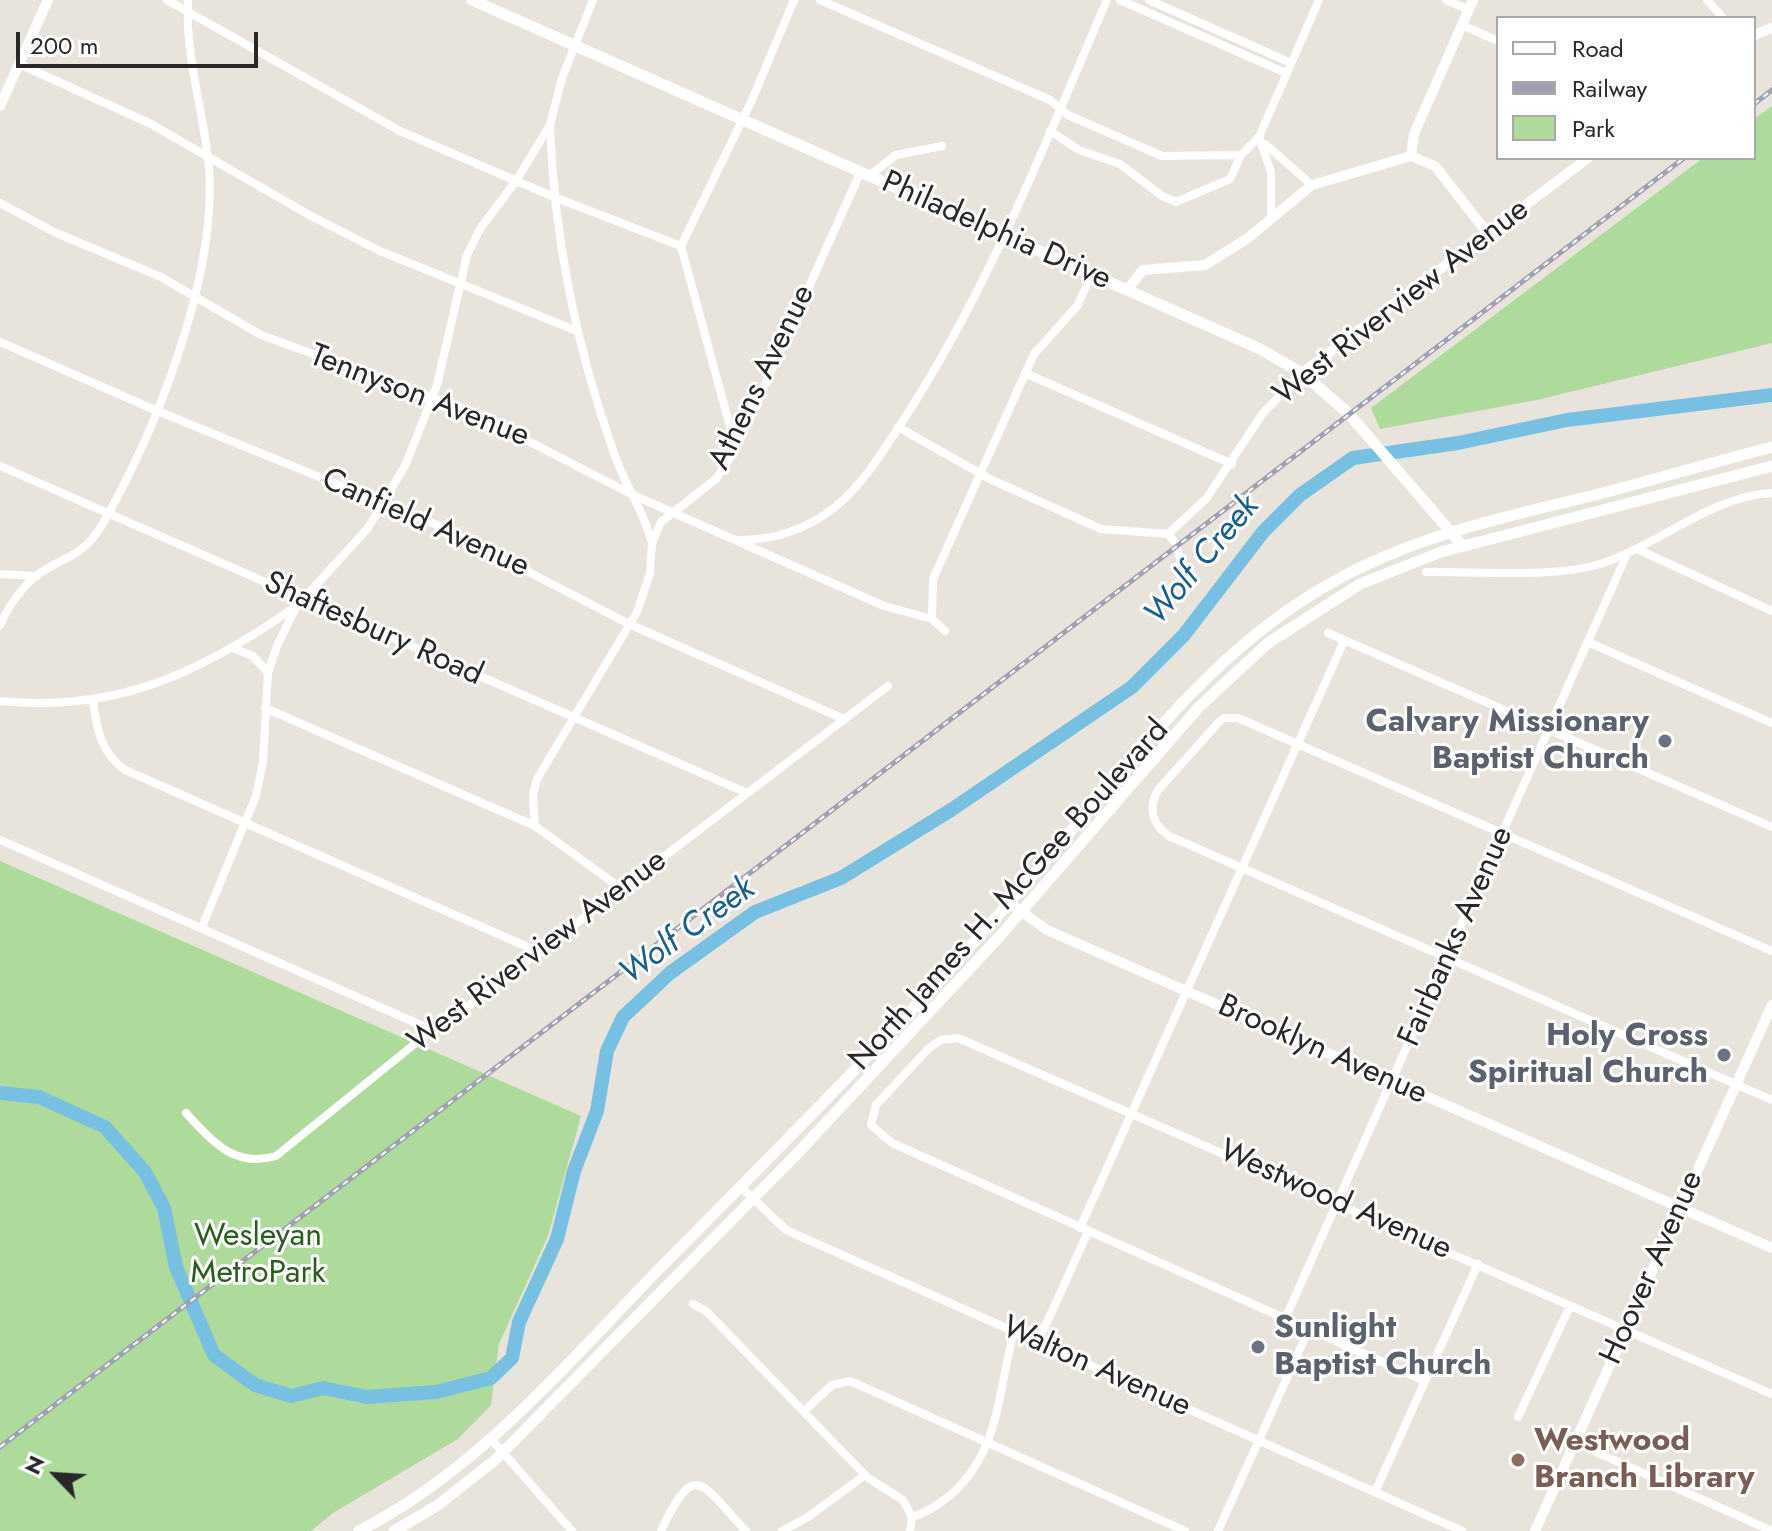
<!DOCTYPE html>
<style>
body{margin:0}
#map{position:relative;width:1772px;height:1531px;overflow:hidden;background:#e9e4db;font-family:Jost,sans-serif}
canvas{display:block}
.legend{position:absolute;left:1496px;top:16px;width:260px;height:144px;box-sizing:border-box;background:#fff;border:2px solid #a9a9a9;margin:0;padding:10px 14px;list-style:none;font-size:24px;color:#282828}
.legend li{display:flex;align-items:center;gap:16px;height:40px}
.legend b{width:40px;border:2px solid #a9a9a9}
.north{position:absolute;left:16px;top:1435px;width:80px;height:80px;-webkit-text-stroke:6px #fff;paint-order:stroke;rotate:295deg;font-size:22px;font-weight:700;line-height:32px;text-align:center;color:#282828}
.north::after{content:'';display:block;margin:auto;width:28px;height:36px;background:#282828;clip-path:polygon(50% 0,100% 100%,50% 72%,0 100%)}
.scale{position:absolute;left:16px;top:32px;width:242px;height:36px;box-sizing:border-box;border:4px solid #282828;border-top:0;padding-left:10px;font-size:24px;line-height:28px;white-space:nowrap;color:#282828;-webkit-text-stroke:6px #fff;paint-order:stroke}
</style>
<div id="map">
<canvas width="1772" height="1531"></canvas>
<ul class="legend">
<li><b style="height:10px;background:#fff"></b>Road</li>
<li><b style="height:10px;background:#9fa0b1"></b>Railway</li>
<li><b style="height:22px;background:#aedb9c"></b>Park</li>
</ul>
<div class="north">N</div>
<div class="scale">200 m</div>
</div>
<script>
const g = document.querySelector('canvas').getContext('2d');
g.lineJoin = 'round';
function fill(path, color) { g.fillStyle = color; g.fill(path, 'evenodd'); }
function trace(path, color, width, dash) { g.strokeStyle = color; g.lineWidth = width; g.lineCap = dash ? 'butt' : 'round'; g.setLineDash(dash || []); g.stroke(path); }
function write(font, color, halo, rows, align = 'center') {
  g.font = font + ' Jost,sans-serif'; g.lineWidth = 6; g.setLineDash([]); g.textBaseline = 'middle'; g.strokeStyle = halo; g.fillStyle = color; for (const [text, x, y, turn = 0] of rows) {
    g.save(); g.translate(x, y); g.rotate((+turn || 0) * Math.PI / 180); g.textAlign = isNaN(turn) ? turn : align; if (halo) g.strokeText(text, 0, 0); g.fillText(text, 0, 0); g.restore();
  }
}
const green = new Path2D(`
 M1772 106V343L1537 400 1380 429 1371 408 1703 158H1754V119Z
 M0 861 581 1116 548 1236 499 1344 491 1405 458 1439 333 1513 311 1531H0Z`);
const river = new Path2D(`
 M0 1093 39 1097 105 1127 145 1172 164 1208 176 1267 214 1355 255 1385 291 1396 323 1388 367 1397 436 1392 491 1378 512 1358 519 1322 557 1239 574 1171 597 1111 607 1051 623 1017 670 973 755 912 841 878 951 810 1132 687 1184 635 1263 532 1300 495 1353 458 1458 443 1567 420 1772 395`);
const minor = new Path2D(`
 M167 0 400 131 554 197 681 246
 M820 0 1050 100 1068 115 1162 156 1241 155 1259 137 1319 0
 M1120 0 1286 73
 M1149 0 1291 63
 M1446 0 1469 10
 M1707 0 1723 18
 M1462 25 1498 41
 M19 64 151 124 311 216 380 251 577 331
 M550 126C554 238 577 350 615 456 625 485 643 510 651 540
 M1050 131 1079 150 1120 164 1162 196 1176 202 1230 179 1241 155
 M1259 137 1271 172V218
 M1265 144 1312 185
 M870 175 896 155 942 146
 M0 203 54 232 161 277 261 335 470 411 631 494 884 606 932 619
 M681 246 752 100 794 0
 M681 246 736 449
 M0 342 155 410 442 527 629 624 844 719
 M1025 373 1232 464
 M898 427 990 479 1101 529 1168 534 1177 545 1181 564
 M0 466 747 793
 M1168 534 1206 499 1263 413 1302 373
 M740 540C774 540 808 529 835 507 864 484 886 446 906 416 990 286 1046 141 1107 0
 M1637 549 1772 611
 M1426 572C1479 571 1553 579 1603 563 1660 544 1711 496 1772 493
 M0 574 37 576
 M0 625C8 608 21 588 36 576 62 556 82 559 102 525 156 431 217 278 209 168 204 111 185 58 188 0
 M945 631 932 619 933 579 1034 354 1078 305 1091 275
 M1328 633 1772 827
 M1590 643 1772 723
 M235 649 253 656 268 673
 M0 701C117 713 202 672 295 607
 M93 701C97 729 100 752 125 770L539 952
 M265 708 535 826 622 889
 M535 826 533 795 537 779 637 612 650 573 652 543 661 522 716 479 736 449 861 171
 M0 840 432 1030
 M202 927 256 796 263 762 268 673 277 646 296 607 368 528 406 464 437 385 467 255 480 229 516 181 550 125 562 78 593 0
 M1772 951 1238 718H1224L1218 723 1158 790C1148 808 1152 824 1169 836L1772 1100
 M186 1113C213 1142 234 1168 276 1156L432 1030 443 1025 888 686
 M741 1187 786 1230 1462 1531
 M1080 1228 1344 641
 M693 1304 706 1311 868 1478 903 1500 912 1517 910 1531
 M1285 1319 1627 554
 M1038 1342 1088 1232
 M1425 1381 892 1143 871 1125 876 1105 929 1048 941 1040 958 1038 1772 1394
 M804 1411 832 1385 850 1381 1185 1531
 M1518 1417 1570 1306
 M491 1439 572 1531
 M1574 1442 1772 1531
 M1375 1492 1478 1264
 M912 1517C924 1514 933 1508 944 1500 1000 1458 997 1394 1014 1332
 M661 1531C695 1457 701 1484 746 1531
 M782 1531 808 1517 865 1475
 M1218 1531 1309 1329`);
const tertiary = new Path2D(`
 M1754 35 1772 28
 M0 106 48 0
 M1411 156 1414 134 1473 0
 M1127 290 1143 270 1205 265 1248 238 1312 185 1411 156 1435 166 1488 234
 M1302 373 1588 158
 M1008 902 1047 930 1772 1248
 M1535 1531 1772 1005`);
const secondary = new Path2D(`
 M472 0 1258 348 1302 373 1349 414 1462 545
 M359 1531C480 1469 567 1363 661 1267 792 1135 925 1002 1046 860 1128 766 1203 662 1311 595 1399 539 1495 519 1595 495 1654 480 1713 462 1772 447
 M394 1531 438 1505 495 1460 795 1156 1000 936 1199 707 1268 643 1360 584 1441 552 1772 466`);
const rail = new Path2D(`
 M1754 104 1772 90
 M0 1447 1684 158`);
const markers = [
 [1665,741,8,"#6b7280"],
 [1724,1055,8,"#6b7280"],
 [1258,1347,8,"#6b7280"],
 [1518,1460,8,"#8d6e63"]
];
const streetNames = [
 ["Philadelphia Drive",996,232,24],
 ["West Riverview Avenue",1402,303,-38],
 ["Athens Avenue",763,378,-64],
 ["Tennyson Avenue",419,397,21],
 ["Canfield Avenue",425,524,24],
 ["Shaftesbury Road",373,630,24],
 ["North James H. McGee Boulevard",1010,896,-48],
 ["Fairbanks Avenue",1457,937,-66],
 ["West Riverview Avenue",538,952,-37],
 ["Brooklyn Avenue",1322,1051,24],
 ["Westwood Avenue",1335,1201,24],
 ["Hoover Avenue",1653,1268,-66],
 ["Walton Avenue",1096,1368,24]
];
const worshipNames = [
 ["Calvary Missionary",1649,723],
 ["Baptist Church",1649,760],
 ["Holy Cross",1708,1037],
 ["Spiritual Church",1708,1074],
 ["Sunlight",1274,1329,"left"],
 ["Baptist Church",1274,1366,"left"]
];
const parkNames = [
 ["Wesleyan",258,1237],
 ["MetroPark",258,1274]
];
const educationNames = [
 ["Westwood",1534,1442],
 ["Branch Library",1534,1479]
];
const waterNames = [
 ["Wolf Creek",1203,561,-50],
 ["Wolf Creek",688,932,-36]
];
fill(green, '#aedb9c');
trace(river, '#77c0e2', 14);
trace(minor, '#fff', 8);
trace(tertiary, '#fff', 10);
trace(secondary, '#fff', 11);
trace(rail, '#9fa0b1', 5);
trace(rail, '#fff', 2, [6]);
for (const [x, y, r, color] of markers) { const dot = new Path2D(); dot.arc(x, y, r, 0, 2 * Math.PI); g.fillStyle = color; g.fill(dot); trace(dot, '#fff', 3); }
write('32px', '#282828', '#fff', streetNames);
write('bold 32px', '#5b616d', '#fff', worshipNames, 'right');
write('32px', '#295d20', '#fff', parkNames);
write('bold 32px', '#785e54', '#fff', educationNames, 'left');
write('italic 34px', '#1a5e8a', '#fff', waterNames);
</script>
